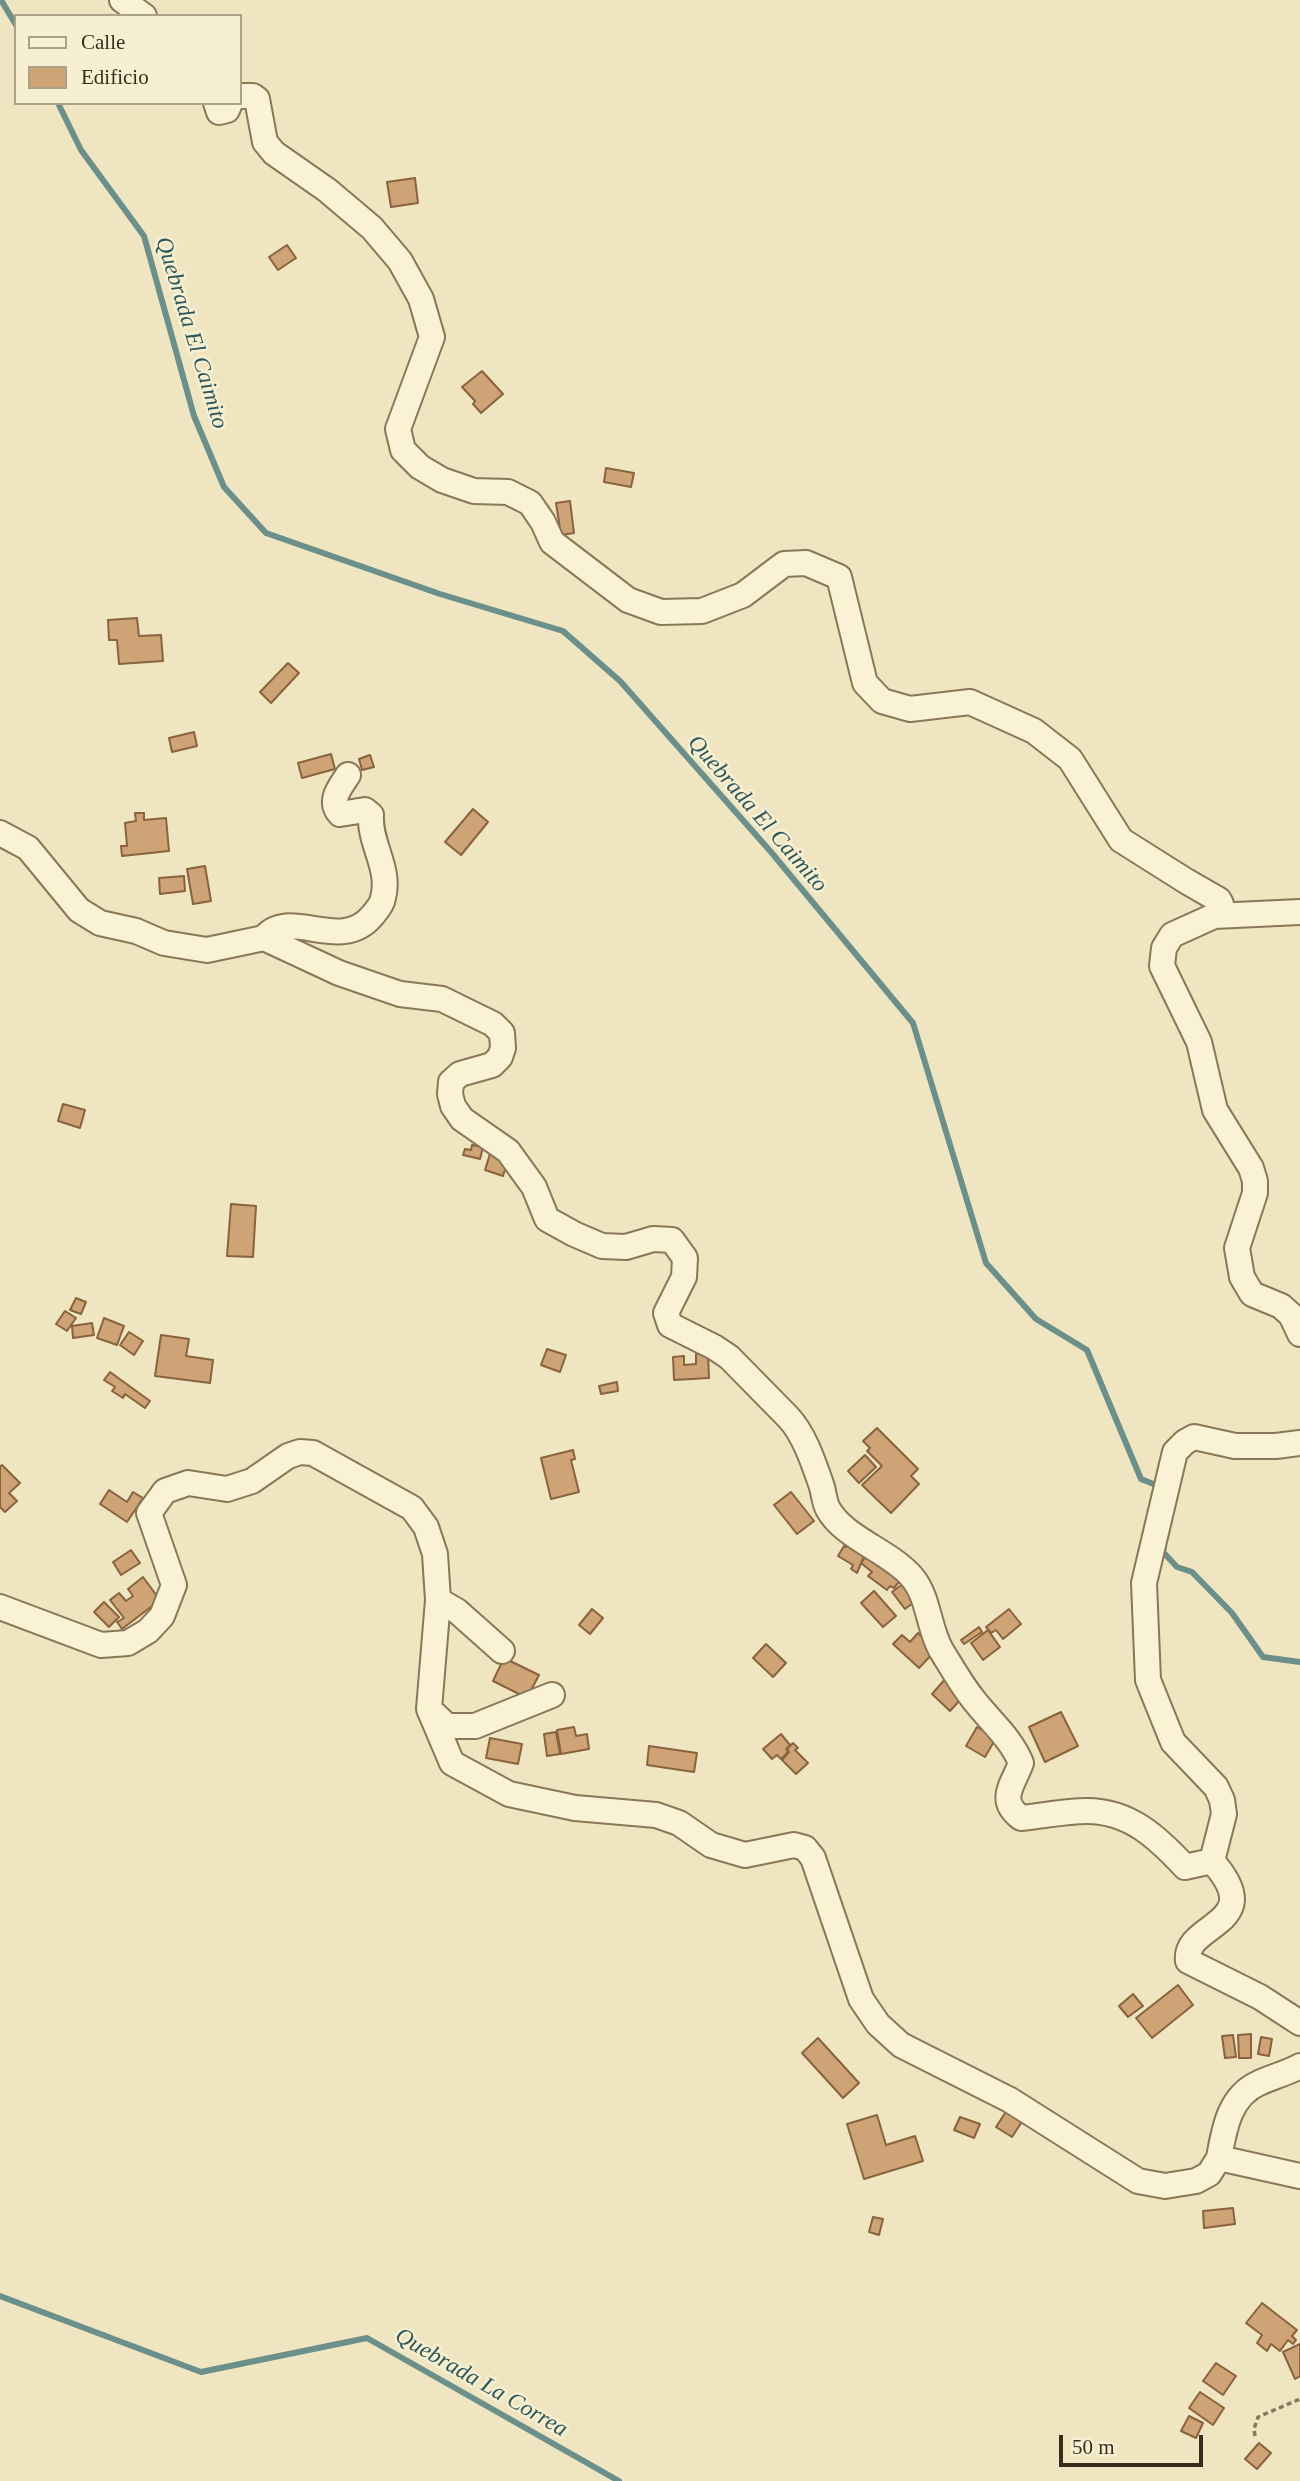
<!DOCTYPE html>
<style>
body{margin:0}
#map{position:relative;width:1300px;height:2481px;overflow:hidden;background:#efe6c1;font-family:"Times New Roman",serif}
canvas{display:block}
.legend{position:absolute;left:14px;top:14px;width:228px;height:91px;box-sizing:border-box;background:#f6efd1;border:2px solid #aaa189;margin:0;padding:9px 12px;list-style:none;font-size:21px;color:#382d1d}
.legend li{display:flex;align-items:center;gap:14px;height:35px}
.legend b{width:35px;border:2px solid #aaa189}
.scale{position:absolute;left:1059px;top:2435px;width:144px;height:32px;box-sizing:border-box;border:4px solid #382d1d;border-top:0;padding-left:9px;font-size:21px;line-height:24px;white-space:nowrap;color:#382d1d;-webkit-text-stroke:5px #f6efd1;paint-order:stroke}
</style>
<div id="map">
<canvas width="1300" height="2481"></canvas>
<ul class="legend">
<li><b style="height:9px;background:#f9f2d4"></b>Calle</li>
<li><b style="height:19px;background:#cea376"></b>Edificio</li>
</ul>
<div class="scale">50 m</div>
</div>
<script>
const g = document.querySelector('canvas').getContext('2d');
g.lineJoin = 'round';
function trace(path, color, width, dash) { g.strokeStyle = color; g.lineWidth = width; g.lineCap = dash ? 'butt' : 'round'; g.setLineDash(dash || []); g.stroke(path); }
function fill(path, color) { g.fillStyle = color; g.fill(path, 'evenodd'); }
function write(font, color, halo, rows, align = 'center') {
  g.font = font + ' "Times New Roman",serif'; g.lineWidth = 5; g.setLineDash([]); g.textBaseline = 'middle'; g.strokeStyle = halo; g.fillStyle = color; for (const [text, x, y, turn = 0] of rows) {
    g.save(); g.translate(x, y); g.rotate((+turn || 0) * Math.PI / 180); g.textAlign = isNaN(turn) ? turn : align; if (halo) g.strokeText(text, 0, 0); g.fillText(text, 0, 0); g.restore();
  }
}
const stream = new Path2D(`
 M1 0 16 25
 M58 103 81 150 144 236 194 416 224 487 266 533 440 594 563 631 620 681 771 852 913 1023 986 1263 1036 1319 1087 1350 1141 1479 1161 1487
 M1164 1547 1163 1552 1177 1567 1192 1572 1232 1613 1263 1657 1300 1662
 M0 2296 201 2372 367 2338 619 2481`);
const building = new Path2D(`
 M415 178 418 203 391 207 387 182Z
 M287 245 296 258 278 270 269 257Z
 M482 371 503 394 481 413 473 404 475 401 462 387Z
 M606 468 634 473 631 487 604 482Z
 M570 501 574 533 561 535 556 503Z
 M137 618 139 636 161 635 163 661 119 664 117 640H109L108 620Z
 M288 663 299 673 271 703 260 692Z
 M194 732 197 746 172 752 169 738Z
 M331 754 335 769 302 778 298 763Z
 M370 755 374 767 362 770 359 759Z
 M473 809 488 822 461 855 445 842Z
 M135 813H144V820L166 818 169 851 122 856 121 846H127L125 823 136 821Z
 M205 866 211 901 193 904 187 869Z
 M184 876 185 891 160 894 159 878Z
 M63 1104 85 1110 80 1128 58 1121Z
 M472 1145 483 1147 480 1159 463 1155 465 1149 471 1150Z
 M490 1154 508 1160 503 1176 485 1170Z
 M231 1204 256 1206 253 1257 227 1256Z
 M76 1298 86 1302 81 1314 70 1310Z
 M65 1311 76 1318 67 1331 56 1324Z
 M104 1318 124 1326 117 1345 97 1338Z
 M92 1323 94 1335 73 1338 72 1326Z
 M129 1332 143 1341 134 1355 120 1345Z
 M161 1335 189 1339 186 1356 213 1360 210 1383 155 1376Z
 M547 1349 566 1355 560 1372 541 1365Z
 M708 1353 709 1378 674 1380 673 1357 684 1356V1365L696 1364V1354Z
 M110 1372 150 1401 145 1408 125 1394 123 1398 112 1391 115 1387 104 1380Z
 M617 1382 618 1391 601 1394 599 1386Z
 M877 1428 918 1469 911 1476 919 1484 891 1513 862 1485 882 1466 867 1451 870 1448 863 1441Z
 M573 1450 575 1459 571 1460 579 1492 551 1499 541 1458Z
 M865 1455 876 1467 859 1483 848 1471Z
 M2 1465 20 1483 9 1493 17 1501 5 1512 0 1507V1467Z
 M109 1490 127 1502 133 1492 143 1498 127 1522 100 1504Z
 M791 1492 814 1521 797 1534 774 1505Z
 M849 1542 865 1554 857 1573 851 1569 853 1565 838 1556 844 1546 846 1547Z
 M131 1550 140 1563 121 1575 113 1562Z
 M868 1554 903 1577 894 1588 890 1586 887 1590 868 1576 872 1572 861 1563Z
 M143 1577 160 1600 122 1629 117 1622 124 1618 110 1600 119 1593 126 1601 133 1596 128 1589Z
 M908 1580 921 1597 905 1609 892 1592Z
 M874 1591 896 1616 883 1627 861 1603Z
 M104 1602 119 1617 109 1627 94 1612Z
 M592 1609 603 1618 590 1634 579 1625Z
 M1009 1609 1021 1624 1003 1639 996 1630 991 1633 986 1627Z
 M979 1627 982 1632 964 1644 961 1640Z
 M988 1630 1000 1647 983 1660 971 1643Z
 M918 1633 936 1650 919 1668 893 1644 902 1635 910 1642Z
 M766 1644 786 1663 773 1677 753 1658Z
 M504 1658 539 1675 527 1698 493 1681Z
 M947 1677 960 1700 950 1711 932 1694Z
 M1061 1712 1078 1746 1045 1762 1029 1727Z
 M574 1727 576 1736 587 1734 589 1749 561 1754 557 1730Z
 M977 1727 996 1738 985 1757 966 1746Z
 M556 1732 560 1754 547 1756 544 1734Z
 M781 1734 790 1745 786 1749 788 1752 781 1759 777 1755 772 1759 763 1749Z
 M490 1738 522 1744 518 1764 486 1758Z
 M793 1743 798 1748 795 1750 808 1763 796 1774 782 1760 789 1752 787 1749Z
 M649 1746 697 1753 694 1772 647 1765Z
 M1178 1985 1193 2005 1152 2038 1136 2018Z
 M1133 1994 1143 2006 1128 2017 1119 2006Z
 M1251 2034V2058H1239L1238 2035Z
 M1233 2035 1236 2057 1225 2058 1222 2036Z
 M1261 2037 1272 2039 1269 2056 1258 2054Z
 M818 2038 859 2083 843 2098 802 2053Z
 M1009 2107 1025 2117 1012 2137 996 2127Z
 M877 2115 886 2145 915 2136 923 2161 864 2179 847 2124Z
 M960 2117 980 2124 974 2138 954 2130Z
 M1233 2208 1235 2224 1204 2228 1203 2211Z
 M873 2217 883 2219 879 2235 869 2232Z
 M1262 2303 1297 2330 1292 2336 1296 2340 1293 2344 1288 2340 1280 2351 1271 2344 1267 2351 1257 2343 1262 2335 1246 2323Z
 M1300 2344V2376L1295 2379 1283 2352Z
 M1216 2363 1236 2376 1223 2395 1203 2381Z
 M1200 2392 1224 2408 1213 2425 1189 2408Z
 M1189 2416 1203 2423 1196 2438 1181 2431Z
 M1259 2443 1271 2453 1257 2469 1245 2459Z`);
const path = new Path2D(`
 M1255 2436 1254 2429 1258 2417 1300 2399`);
const minor = new Path2D(`
 M122 0 144 16
 M240 96H253L257 99 265 142 274 153 327 190 372 228 400 261 421 299 432 337 398 429 403 450 420 467 442 480 474 491 508 492 530 503 543 522 552 542 628 600 661 612 702 611 743 595 784 564 806 563 839 577 865 683 882 701 910 709 970 702 1034 731 1070 759 1121 840 1186 881 1219 900 1221 904 1214 916
 M216 103 219 112 227 110 230 103
 M0 833 28 848 79 910 100 923 136 931 164 943 207 950 264 938 339 973 400 994 442 999 493 1024 502 1033 503 1048 500 1057 492 1065 460 1074 451 1082 450 1094 453 1106 462 1119 508 1151 534 1187 547 1219 574 1234 602 1246 626 1247 653 1239 672 1240 685 1258 684 1277 666 1313 670 1325 714 1347 729 1357 788 1417C804 1434 813 1461 821 1484 824 1492 824 1502 828 1509 844 1538 889 1551 911 1576 929 1596 928 1627 941 1650 951 1666 961 1684 973 1699 989 1720 1011 1738 1021 1763 1013 1785 997 1800 1021 1818 1043 1816 1065 1811 1087 1811 1130 1811 1158 1838 1185 1867L1212 1861
 M1300 912 1214 916 1172 935 1164 948 1162 966 1199 1042 1215 1110 1251 1168 1255 1181V1193L1237 1248 1242 1277 1252 1294 1281 1306 1291 1315 1300 1334
 M264 938C290 906 340 954 372 916 376 911 382 905 383 898 391 868 369 844 371 815L365 810 340 814C328 801 340 787 348 775
 M1300 1443 1276 1446H1235L1194 1437 1185 1442 1175 1452 1144 1583 1148 1680 1173 1742 1216 1787 1222 1800 1224 1814 1212 1861C1270 1926 1183 1922 1188 1961L1260 1997 1300 2023
 M438 1600 457 1611 502 1651
 M0 1607 101 1645 128 1643 148 1631 162 1616 174 1585 149 1513 165 1491 188 1483 227 1489 252 1481 288 1456 300 1452 313 1453 412 1508 426 1527 435 1554 438 1600 429 1709 452 1763 509 1794 575 1808 656 1815 679 1823 711 1845 745 1855 794 1845 805 1848 813 1858 861 1999 878 2024 901 2045 1010 2100 1138 2181 1165 2186 1196 2181 1209 2174 1219 2158
 M430 1710 447 1726H475L552 1695
 M1300 2066C1287 2073 1272 2077 1259 2083 1229 2096 1224 2130 1219 2158L1300 2176`);
const waterNames = [
 ["Quebrada El Caimito",191,333,73],
 ["Quebrada El Caimito",757,814,49],
 ["Quebrada La Correa",481,2383,30]
];
trace(stream, '#6b8f8a', 6);
fill(building, '#cea376');
trace(building, '#88633d', 2);
trace(minor, '#897758', 28);
trace(path, '#897758', 3.5, [5, 3.5]);
trace(minor, '#f9f2d4', 24);
write('italic 23px', '#2c5658', '#f6efd1', waterNames);
</script>
